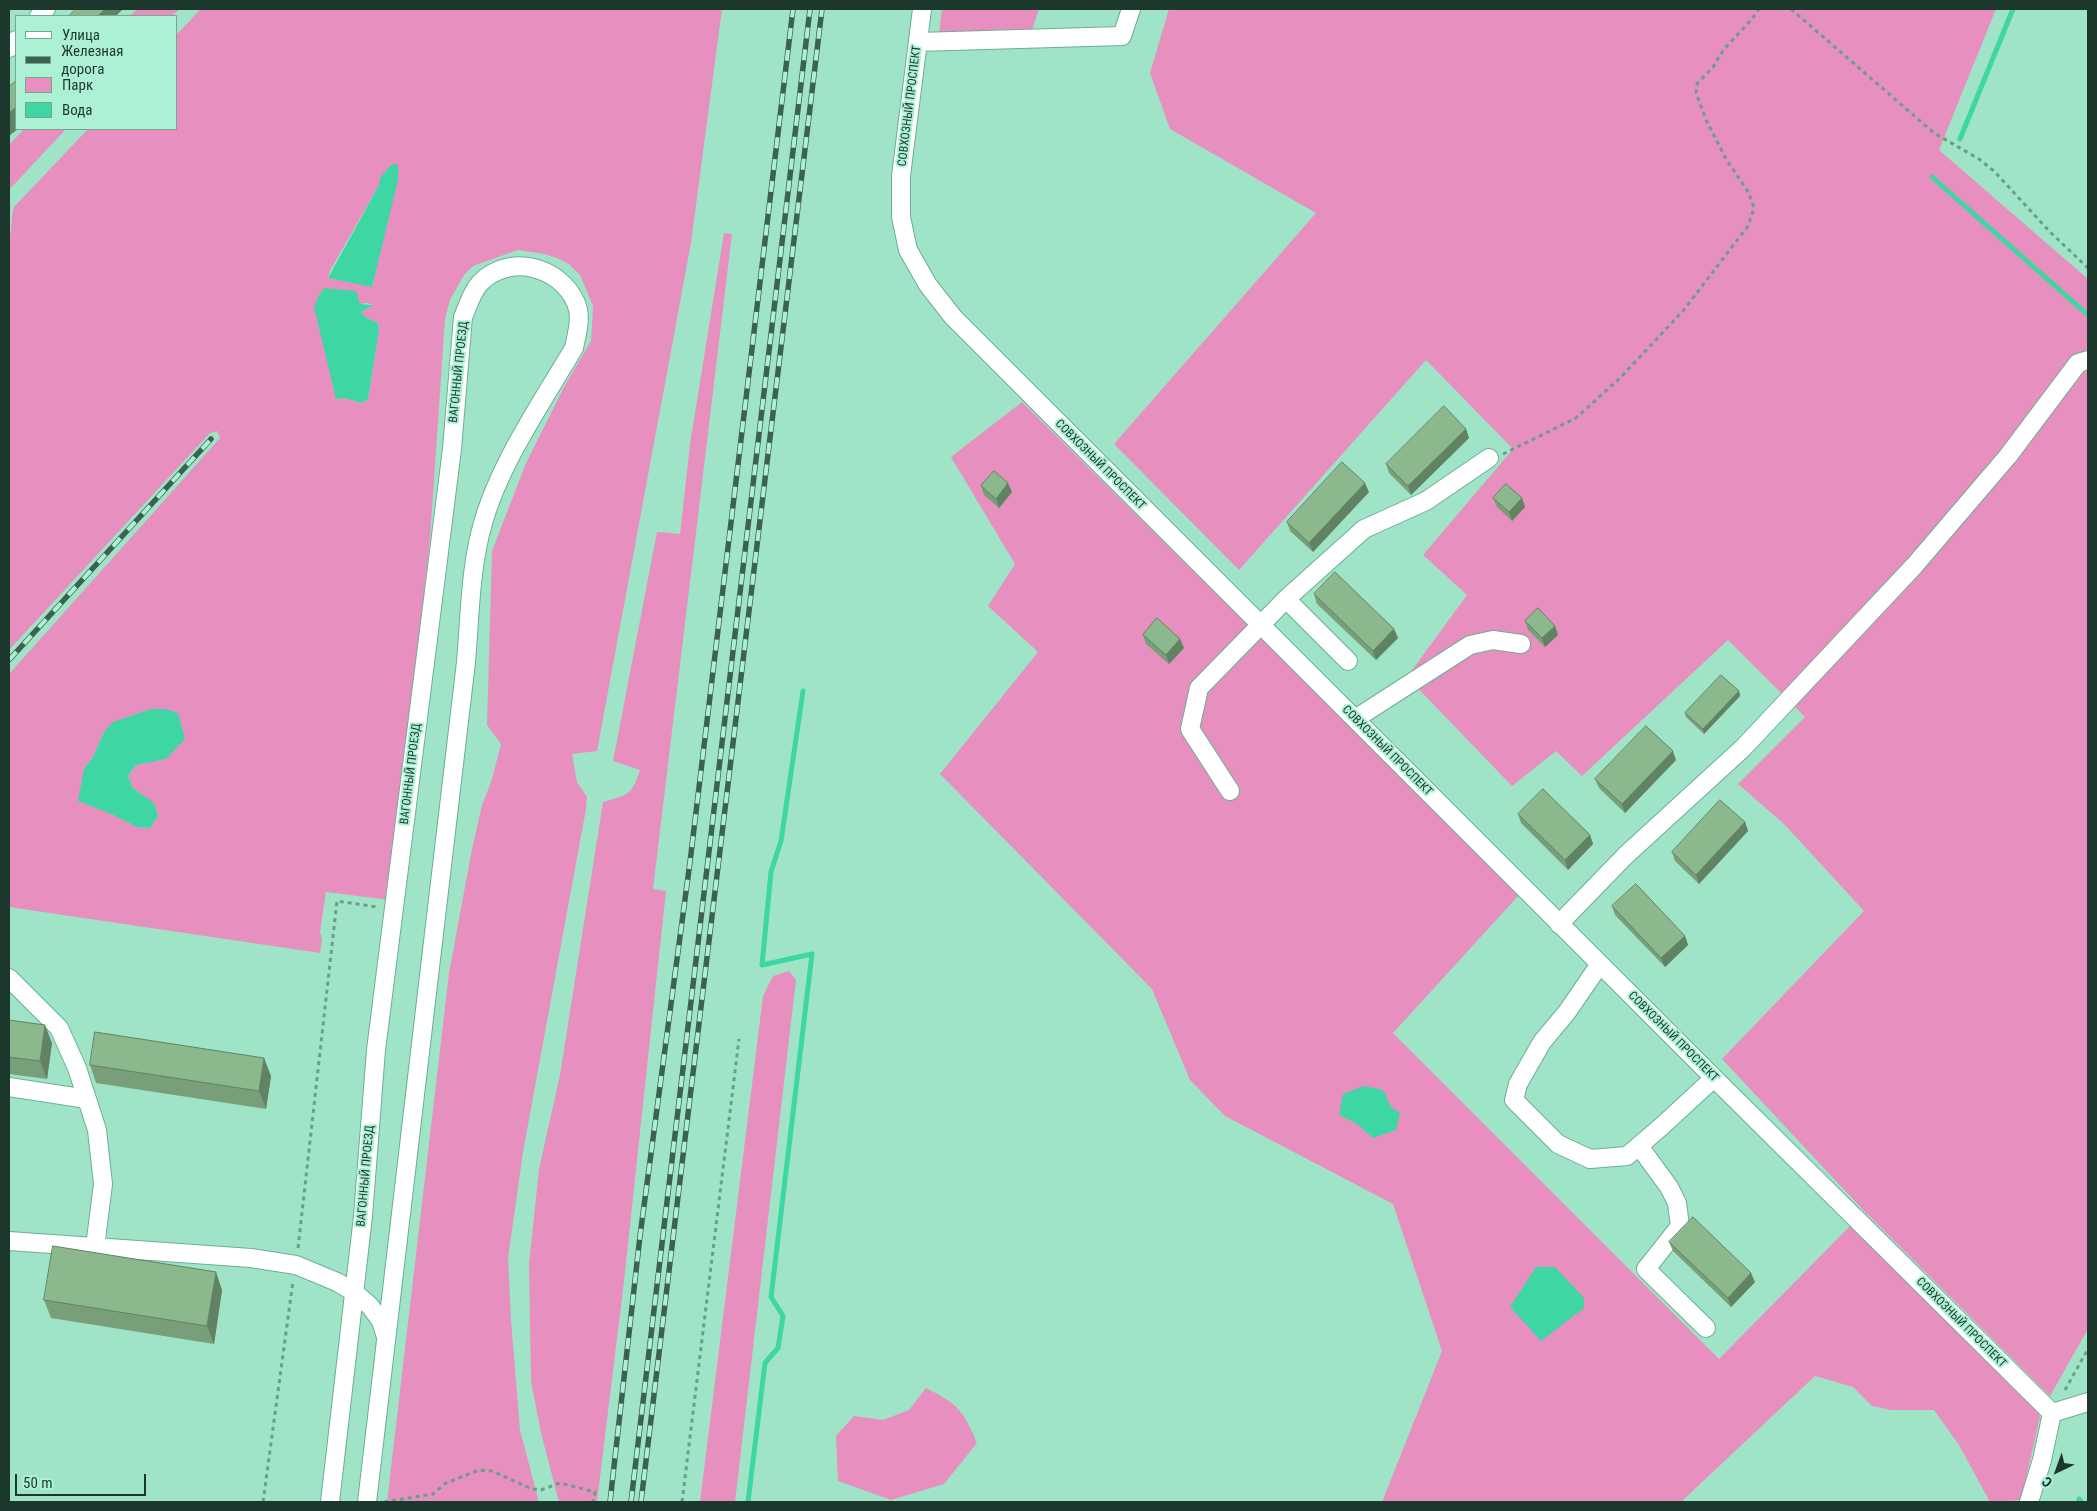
<!DOCTYPE html>
<meta charset="utf-8">
<style>
body{margin:0}
#map{position:relative;width:2097px;height:1511px;overflow:hidden;background:#a0e4c7;font-family:"Roboto Condensed",sans-serif}
canvas{display:block}
.frame{position:absolute;inset:0;border:10px solid #1c382d;pointer-events:none}
.legend{position:absolute;left:15px;top:15px;width:162px;height:115px;box-sizing:border-box;background:#adf1d4;border:1px solid #73a791;margin:0;padding:6px 9px;list-style:none;font-size:15px;color:#1c382d}
.legend li{display:flex;align-items:center;gap:10px;height:25px}
.legend b{width:25px;border:1px solid #73a791}
.north{position:absolute;left:2032px;top:1446px;width:50px;height:50px;-webkit-text-stroke:4px #adf1d4;paint-order:stroke;rotate:222deg;font-size:14px;font-weight:700;line-height:20px;text-align:center;color:#1c382d}
.north::after{content:'';display:block;margin:auto;width:18px;height:22px;background:#1c382d;clip-path:polygon(50% 0,100% 100%,50% 72%,0 100%)}
.scale{position:absolute;left:15px;top:1474px;width:131px;height:22px;box-sizing:border-box;border:2px solid #1c382d;border-top:0;padding-left:6px;font-size:15px;line-height:18px;white-space:nowrap;color:#1c382d;-webkit-text-stroke:4px #adf1d4;paint-order:stroke}
</style>
<div id="map">
<canvas width="2097" height="1511"></canvas>
<div class="frame"></div>
<ul class="legend">
<li><b style="height:6px;background:#fff"></b>Улица</li>
<li><b style="height:6px;background:#3b6151"></b>Железная дорога</li>
<li><b style="height:14px;background:#e790c0"></b>Парк</li>
<li><b style="height:14px;background:#3ed6a3"></b>Вода</li>
</ul>
<div class="north">С</div>
<div class="scale">50 m</div>
</div>
<script>
const g = document.querySelector('canvas').getContext('2d');
g.lineJoin = 'round';
function fill(path, color) { g.fillStyle = color; g.fill(path, 'evenodd'); }
function trace(path, color, width, dash) { g.strokeStyle = color; g.lineWidth = width; g.lineCap = dash ? 'butt' : 'round'; g.setLineDash(dash || []); g.stroke(path); }
function write(font, color, halo, rows, align = 'center') {
  g.font = font + ' "Roboto Condensed",sans-serif'; g.lineWidth = 4; g.setLineDash([]); g.textBaseline = 'middle'; g.strokeStyle = halo; g.fillStyle = color; for (const [text, x, y, turn = 0] of rows) {
    g.save(); g.translate(x, y); g.rotate((+turn || 0) * Math.PI / 180); g.textAlign = isNaN(turn) ? turn : align; if (halo) g.strokeText(text, 0, 0); g.fillText(text, 0, 0); g.restore();
  }
}
const green = new Path2D(`
 M137 9H180L172 16H130Z
 M201 9H722L691 243 597 751 572 754 577 782 587 797 586 809 523 1152 508 1258 511 1320 520 1430 539 1502H387L449 973 472 849 482 805 491 782 501 744 487 725 492 551 526 463 564 387 591 341 593 306 580 275 570 265 557 258 544 254 518 250 473 266 464 275 450 300 445 319 430 539 390 900 326 892 320 932 322 939 320 953 9 907V674L220 438 217 431 210 433 9 650V239C13 228 10 218 14 207L88 129H176V35ZM379 185 373 286 328 278 330 271ZM367 303 373 305 361 312 365 317 378 323 379 330 368 399 362 403 344 398 336 399 360 304ZM104 732 166 759 136 765 128 776 133 788 154 804 158 816 150 828 137 827 111 814 84 769 93 757Z
 M942 9H1039L1032 30 939 33Z
 M1169 9H1996L1939 150 2088 279V1329L2050 1396 1864 1211 1722 1059 1864 911 1785 825 1738 784 1805 717 1728 640 1582 776 1556 751 1512 786 1407 677 1467 595 1423 555 1513 449 1426 360 1239 570 1114 444 1316 213 1170 129 1150 73Z
 M24 129H66L9 190V145Z
 M724 233 732 234 653 889 666 891 624 1281 597 1502H559L541 1433 531 1381 529 1264 539 1169 560 1075 603 802C628 795 632 795 640 770L613 761 657 532 680 534 690 444Z
 M1022 402 1520 894 1393 1033 1719 1359 1854 1222 2033 1401 2040 1417 2021 1500 1990 1502 1959 1445 1934 1410H1891L1872 1406 1853 1387 1815 1376 1681 1502H1382L1442 1351 1393 1204 1225 1116 1190 1080 1152 989 940 774 1038 652 988 606 1015 564 951 457Z
 M789 971 796 980 735 1502H700L763 996 773 976Z
 M926 1388C958 1404 963 1410 977 1443L944 1484 891 1500 838 1481 836 1436 854 1416 883 1420 909 1410Z`);
const water = new Path2D(`
 M398 164V180L372 287 328 278 379 185 380 178 391 165Z
 M324 288 356 291 360 304 373 305 361 312 365 317 378 323 379 330 368 399 362 403 344 398 336 399 314 307 319 295Z
 M151 709H165L178 713 185 739 166 759 136 765 128 776 133 788 154 803 158 816 150 828 137 827 111 814 78 801 84 769 93 757 104 732 113 722Z
 M1364 1086 1383 1090 1391 1107 1400 1113 1396 1130 1373 1138 1357 1124 1339 1115 1343 1094Z
 M1536 1267H1555L1584 1298V1308L1541 1341 1510 1307Z`);
const stream = new Path2D(`
 M1960 139 2013 9
 M1932 177 2088 315
 M2079 1499 2081 1502
 M748 1502 765 1363 778 1348 783 1316 771 1297 812 954 762 965 771 872 781 841 803 691`);
const path = new Path2D(`
 M1791 9 1934 133 1979 159 1994 171 2050 232 2088 268
 M1503 454 1576 418 1620 378 1683 311 1748 226 1754 208 1749 193 1726 159 1707 122 1696 93 1697 84 1713 67 1724 49 1752 19 1759 9
 M298 1248 337 901 377 907
 M2065 1390 2088 1349
 M263 1502 293 1281
 M384 1502 433 1494 446 1483 479 1470 492 1471 532 1489 541 1490 560 1483 595 1492 593 1502
 M682 1502 739 1039`);
const minor = new Path2D(`
 M922 9 901 176V217L908 250 928 285 953 317 1714 1078 2052 1413
 M39 16 46 9
 M918 42 1122 36 1131 9
 M9 48 16 40
 M1286 599 1348 661
 M1355 719 1470 645 1493 640 1521 644
 M1230 791 1190 729 1199 688 1286 599 1364 529 1426 501 1489 458
 M1559 924 1626 855 1743 748 1914 566 2008 456 2078 363 2088 360
 M1600 964 1567 1012 1542 1042 1518 1084 1514 1100 1558 1144 1590 1159 1627 1156 1662 1126 1714 1078
 M9 978 59 1028 77 1068 97 1130 103 1184 95 1247
 M9 1087 87 1099
 M1639 1146 1669 1187 1677 1203 1680 1226 1646 1269 1706 1328
 M9 1241 251 1258 296 1265 337 1282 354 1292 370 1306 381 1321 386 1337
 M2052 1413 2088 1402
 M330 1502 363 1216 376 1050 452 449 463 317C468 306 471 293 480 283 509 253 560 266 576 303 582 317 577 333 574 348 542 402 500 463 483 523 470 568 470 616 466 662L367 1502
 M2029 1502 2042 1460 2052 1413`);
const rail = new Path2D(`
 M9 660 211 439
 M610 1502 640 1236 690 862 793 9
 M631 1502 810 9
 M641 1502 822 9`);
const wall = new Path2D(`
 M1466 429 1469 438 1411 495 1389 473 1386 464Z
 M981 486 1012 492 999 508 984 495Z
 M1369 492 1313 552 1290 531 1287 522Z
 M1493 498H1522L1525 507 1512 521 1497 507Z
 M1314 594 1394 629 1398 638 1376 660 1317 604Z
 M1525 621 1555 626 1558 635 1545 647 1528 630Z
 M1143 635 1180 639 1184 648 1169 664 1146 644Z
 M1739 691 1740 696 1704 734 1686 717 1685 713Z
 M1676 760 1625 813 1599 788 1595 779Z
 M1518 814 1590 835 1593 844 1568 870 1521 823Z
 M1745 822 1748 831 1699 884 1675 861 1672 852Z
 M1612 906 1685 936 1688 945 1665 967 1615 915Z
 M9 1020 52 1043 47 1079 9 1074Z
 M90 1065 271 1076 266 1109 96 1083Z
 M1669 1242 1755 1282 1731 1307 1673 1251Z
 M222 1290 214 1344 51 1318 44 1300Z`);
const shadedWall = new Path2D(`
 M105 9H123L116 16H98Z
 M16 107V129H18L9 136V113Z
 M1466 429 1469 438 1411 495 1408 486Z
 M1008 483 1012 492 999 508 996 499Z
 M1365 483 1369 492 1313 552 1309 543Z
 M1522 498 1525 507 1512 521 1509 512Z
 M1555 626 1558 635 1545 647 1542 638Z
 M1394 629 1398 638 1376 660 1373 651Z
 M1180 639 1184 648 1169 664 1166 655Z
 M1739 691 1740 696 1704 734 1703 729Z
 M1673 751 1676 760 1625 813 1622 804Z
 M1745 822 1748 831 1699 884 1696 875Z
 M1590 835 1593 844 1568 870 1565 860Z
 M1685 936 1688 945 1665 967 1661 958Z
 M45 1025 52 1043 47 1079 40 1061Z
 M264 1058 271 1076 266 1109 259 1091Z
 M216 1272 222 1290 214 1344 207 1326Z
 M1751 1273 1755 1282 1731 1307 1728 1298Z`);
const building = new Path2D(`
 M76 9H105L98 16H69Z
 M16 81V107L9 113V87Z
 M1444 406 1466 429 1408 486 1386 464Z
 M1342 462 1365 483 1309 543 1287 522Z
 M994 471 1008 483 996 499 981 486Z
 M1506 484 1522 498 1509 512 1493 498Z
 M1335 572 1394 629 1373 651 1314 594Z
 M1538 608 1555 626 1542 638 1525 621Z
 M1157 618 1180 639 1166 655 1143 635Z
 M1721 675 1739 691 1703 729 1685 713Z
 M1646 726 1673 751 1622 804 1595 779Z
 M1543 789 1590 835 1565 860 1518 814Z
 M1720 800 1745 822 1696 875 1672 852Z
 M1636 884 1685 936 1661 958 1612 906Z
 M9 1020 45 1025 40 1061 9 1057Z
 M95 1032 264 1058 259 1091 90 1065Z
 M1693 1217 1751 1273 1728 1298 1669 1242Z
 M53 1246 216 1272 207 1326 44 1300Z`);
const streetNames = [
 ["СОВХОЗНЫЙ ПРОСПЕКТ",910,106,-83],
 ["ВАГОННЫЙ ПРОЕЗД",459,372,-84],
 ["СОВХОЗНЫЙ ПРОСПЕКТ",1100,465,45],
 ["СОВХОЗНЫЙ ПРОСПЕКТ",1387,751,45],
 ["ВАГОННЫЙ ПРОЕЗД",411,774,-83],
 ["СОВХОЗНЫЙ ПРОСПЕКТ",1673,1037,45],
 ["ВАГОННЫЙ ПРОЕЗД",366,1176,-85],
 ["СОВХОЗНЫЙ ПРОСПЕКТ",1961,1323,45]
];
fill(green, '#e790c0');
fill(water, '#3ed6a3');
trace(stream, '#3ed6a3', 5);
trace(minor, '#6caf93', 20);
trace(path, '#6a9e88', 3, [4, 4]);
trace(minor, '#fff', 18);
trace(rail, '#3b6151', 5.5);
trace(rail, '#adf1d4', 4, [11]);
fill(wall, '#789f79');
fill(shadedWall, '#618263');
fill(building, '#8bb98d');
trace(building, '#618263', 1);
write('12px', '#1c382d', '#adf1d4', streetNames);
</script>
